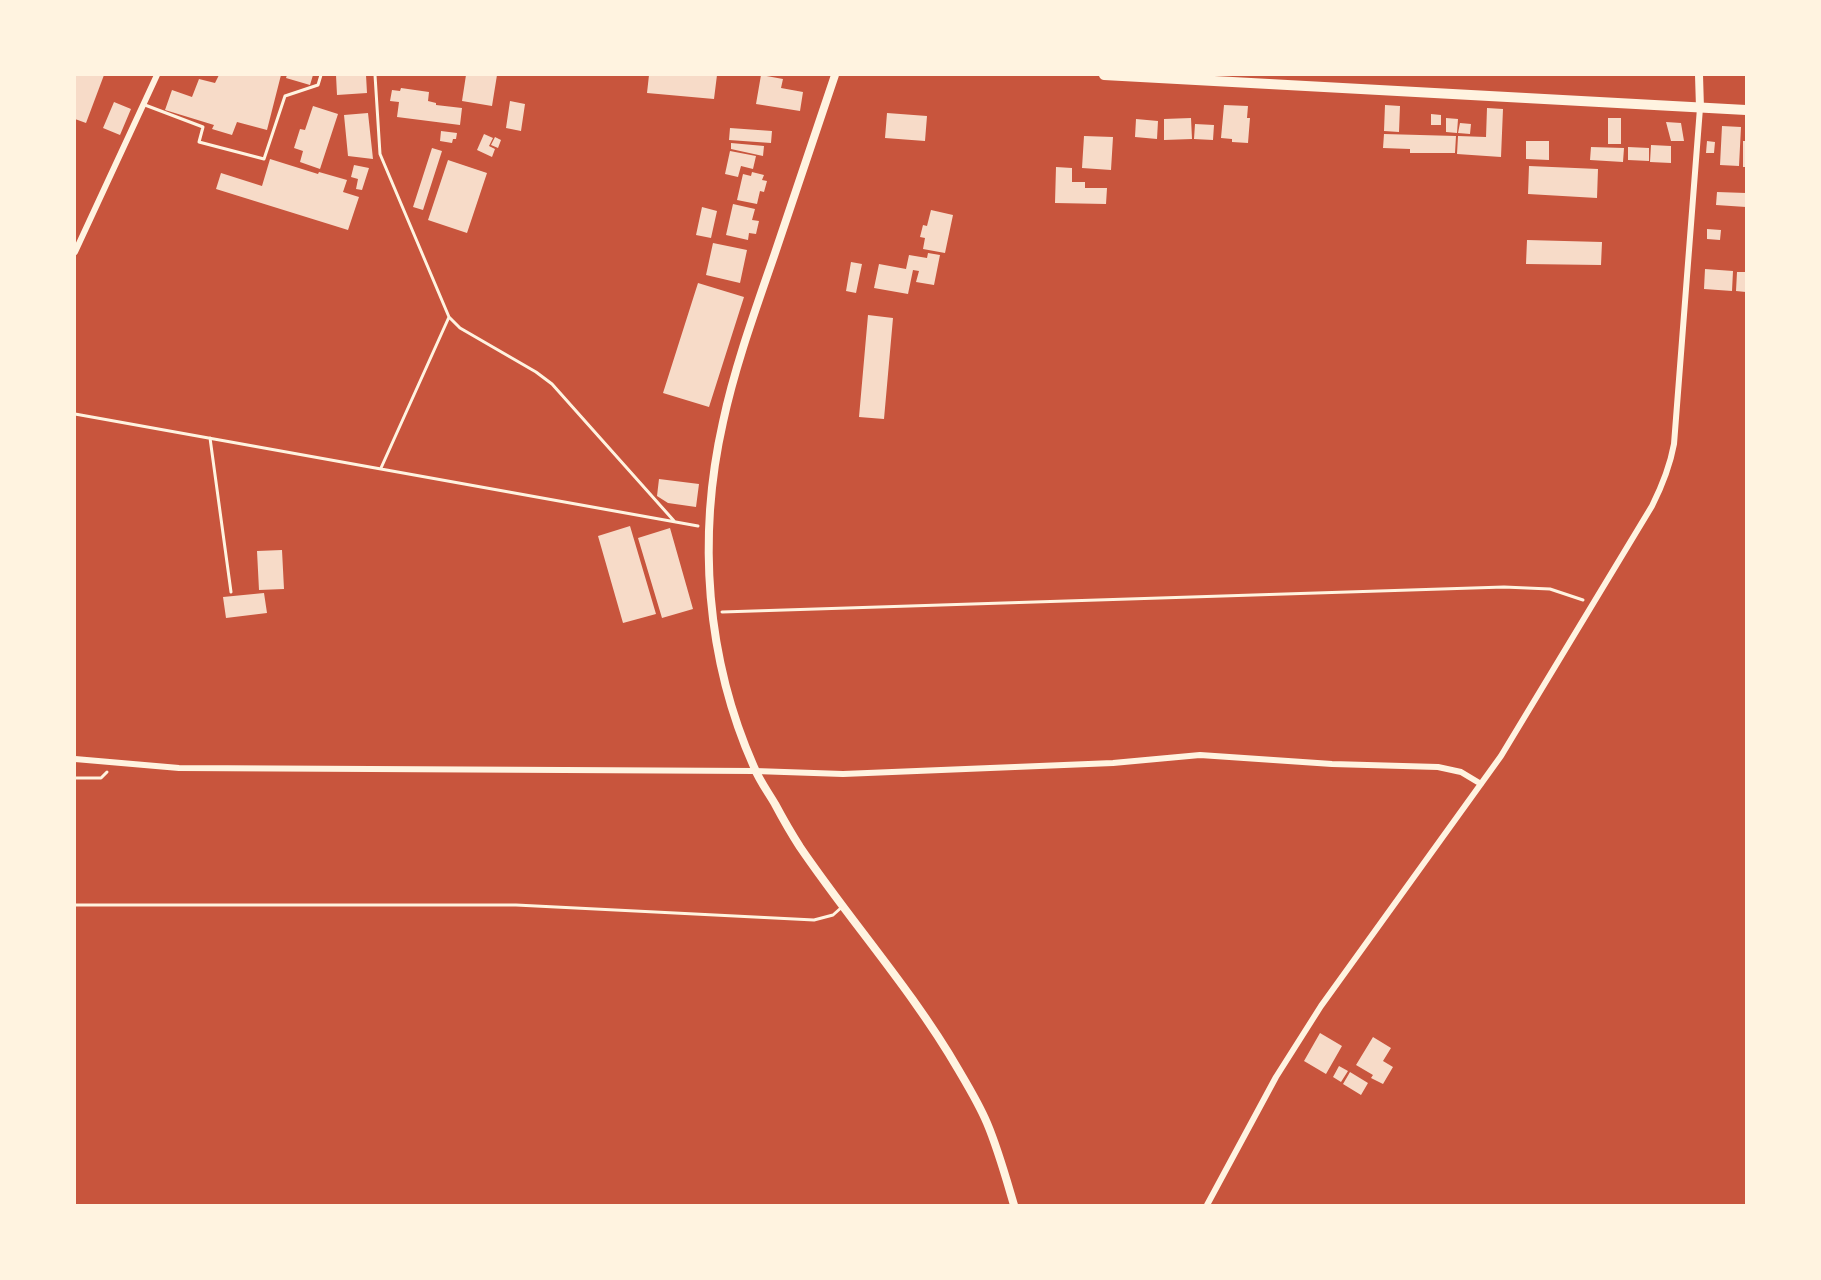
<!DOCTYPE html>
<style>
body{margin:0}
#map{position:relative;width:1821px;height:1280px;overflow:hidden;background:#c8553d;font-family:"IBM Plex Sans",sans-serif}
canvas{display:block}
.frame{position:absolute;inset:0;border:76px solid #fff3e0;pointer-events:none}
</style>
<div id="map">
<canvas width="1821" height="1280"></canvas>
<div class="frame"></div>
</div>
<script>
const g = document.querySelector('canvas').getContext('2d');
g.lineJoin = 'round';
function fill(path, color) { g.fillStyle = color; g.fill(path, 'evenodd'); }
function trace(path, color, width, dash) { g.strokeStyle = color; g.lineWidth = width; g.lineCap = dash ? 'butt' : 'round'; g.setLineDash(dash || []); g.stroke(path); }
const building = new Path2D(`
 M75 75H104L86 123 75 119Z
 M219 75H281L267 130 237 122 232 135 212 129 214 125 165 110 172 90 192 97 199 79 215 83Z
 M287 75H313L310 85 286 78Z
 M336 75H366L367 93 337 95Z
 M466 75H497L492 106 462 101Z
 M649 75H717L714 99 647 93Z
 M761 75 783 79 781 88 803 92 800 111 756 104Z
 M401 88 429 92 428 101 436 103V105L462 108 460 125 397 117 399 102 390 101 392 90 400 91Z
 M510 101 525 104 521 131 506 128Z
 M114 102 131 109 120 135 103 128Z
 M1224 105 1248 106 1247 118H1250L1248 143 1232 142V139L1221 138Z
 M1385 105 1400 106 1399 132 1384 131Z
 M313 106 338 114 320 169 300 162 303 151 294 148 300 129 305 130Z
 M1487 108 1503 109 1501 157 1457 154 1458 136 1486 137Z
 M368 113 373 159 348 156 344 115Z
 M887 113 927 116 925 141 885 138Z
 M1431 114 1441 115V125H1431Z
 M1191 118 1192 139 1164 140V119Z
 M1446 118 1458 119 1457 133 1446 132Z
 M1608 118H1621V144H1608Z
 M1136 119 1158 121 1157 139 1135 137Z
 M1666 122 1681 123 1684 141H1671Z
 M1460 123 1471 124 1470 134 1458 133Z
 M1195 124 1214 125 1213 140 1194 139Z
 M1722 126 1741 127 1739 166 1720 165Z
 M730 128 772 131 771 143 729 140Z
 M441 131 457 133 456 139H453L452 143 440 141Z
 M484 134 493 138 489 146 495 149 492 157 477 150Z
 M1384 134 1456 136 1455 153H1410V149L1383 148Z
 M1084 136 1113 137 1111 170 1082 168Z
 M495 137 501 140 498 148 491 145Z
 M1526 141H1549V160L1526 159Z
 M1707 141 1715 142 1714 153H1706Z
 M1743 141H1746V167H1743Z
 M731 143 764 146 763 156 731 149Z
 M1651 145 1671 146V163L1650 162Z
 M1591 147 1624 148 1623 162 1590 160Z
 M1628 147 1649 148V161L1628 160Z
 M432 148 442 151 423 210 413 207Z
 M730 151 756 156 753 169 741 166 738 177 725 174Z
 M270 159 318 174 319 172 347 180 343 192 359 197 348 230 216 189 221 173 262 186Z
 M448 160 487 173 467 233 428 220Z
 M354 165 369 168 362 190 356 189 358 179 351 177Z
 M1529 166 1598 169 1597 198 1528 194Z
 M1056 167 1072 168V182H1085V188H1107L1106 204 1055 203Z
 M752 172 764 175 762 180 767 181 764 192 760 191 757 204 737 200 743 174 751 176Z
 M1717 192 1746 193V207L1716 205Z
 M733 204 755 209 752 220 759 221 756 234 749 233 748 240 726 235Z
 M702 207 717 211 711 238 696 235Z
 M931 210 953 215 945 253 923 249 925 238 920 237 923 225 927 226Z
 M1707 229 1721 230 1720 240 1707 239Z
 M1527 240 1602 242 1601 265 1526 264Z
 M713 243 747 250 740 283 706 275Z
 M928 253 940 255 934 285 916 282 919 271 913 270 908 294 874 288 879 264 906 269 909 255 927 258Z
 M851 262 862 264 856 293 846 291Z
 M1705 269 1733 271 1732 291 1704 289Z
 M1737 272H1746V292L1736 291Z
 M698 283 744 297 709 407 663 393Z
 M868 315 893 318 884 419 859 417Z
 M659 479 699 484 696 507 668 503 657 496Z
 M630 526 656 614 623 623 598 536Z
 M670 528 693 609 662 618 638 538Z
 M282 550 284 589 259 590 257 551Z
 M264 593 267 613 226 618 223 597Z
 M1320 1033 1342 1046 1326 1074 1304 1061Z
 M1373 1037 1391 1048 1383 1061 1393 1067 1383 1084 1371 1078 1373 1075 1356 1065Z
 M1339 1066 1348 1071 1341 1082 1333 1077Z
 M1350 1072 1368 1083 1361 1095 1343 1084Z`);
const path = new Path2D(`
 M375 75 380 154 449 317 460 328 536 372 552 384 675 522
 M75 414 698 526
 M210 438 231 592
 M381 468 449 317
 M722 612 1504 587 1550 589 1583 600
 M75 778H101L107 772`);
const service = new Path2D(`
 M145 105 203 127 199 142 264 159 285 96 318 85 321 75
 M75 905H516L814 920 833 915 842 907`);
const minor = new Path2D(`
 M75 252 157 75
 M75 759 179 768 755 771 843 774 1113 763 1200 755 1332 764 1438 767 1461 772 1481 784
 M1207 1205 1276 1077 1321 1006 1501 756 1652 506C1662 486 1670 466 1674 444L1700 108`);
const tertiary = new Path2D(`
 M835 75C815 135 794 196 774 256 755 311 735 366 723 422 697 537 706 659 754 767 759 780 768 792 775 804 783 819 791 833 800 847 851 922 912 990 958 1069 968 1086 979 1104 987 1123 998 1149 1006 1178 1014 1205
 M1699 75 1700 108`);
const primary = new Path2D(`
 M1104 75 1746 110`);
fill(building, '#f7dbc8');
trace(path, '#fff3e0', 3);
trace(service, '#fff3e0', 3);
trace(minor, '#fff3e0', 6);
trace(tertiary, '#fff3e0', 8);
trace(primary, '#fff3e0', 10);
</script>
